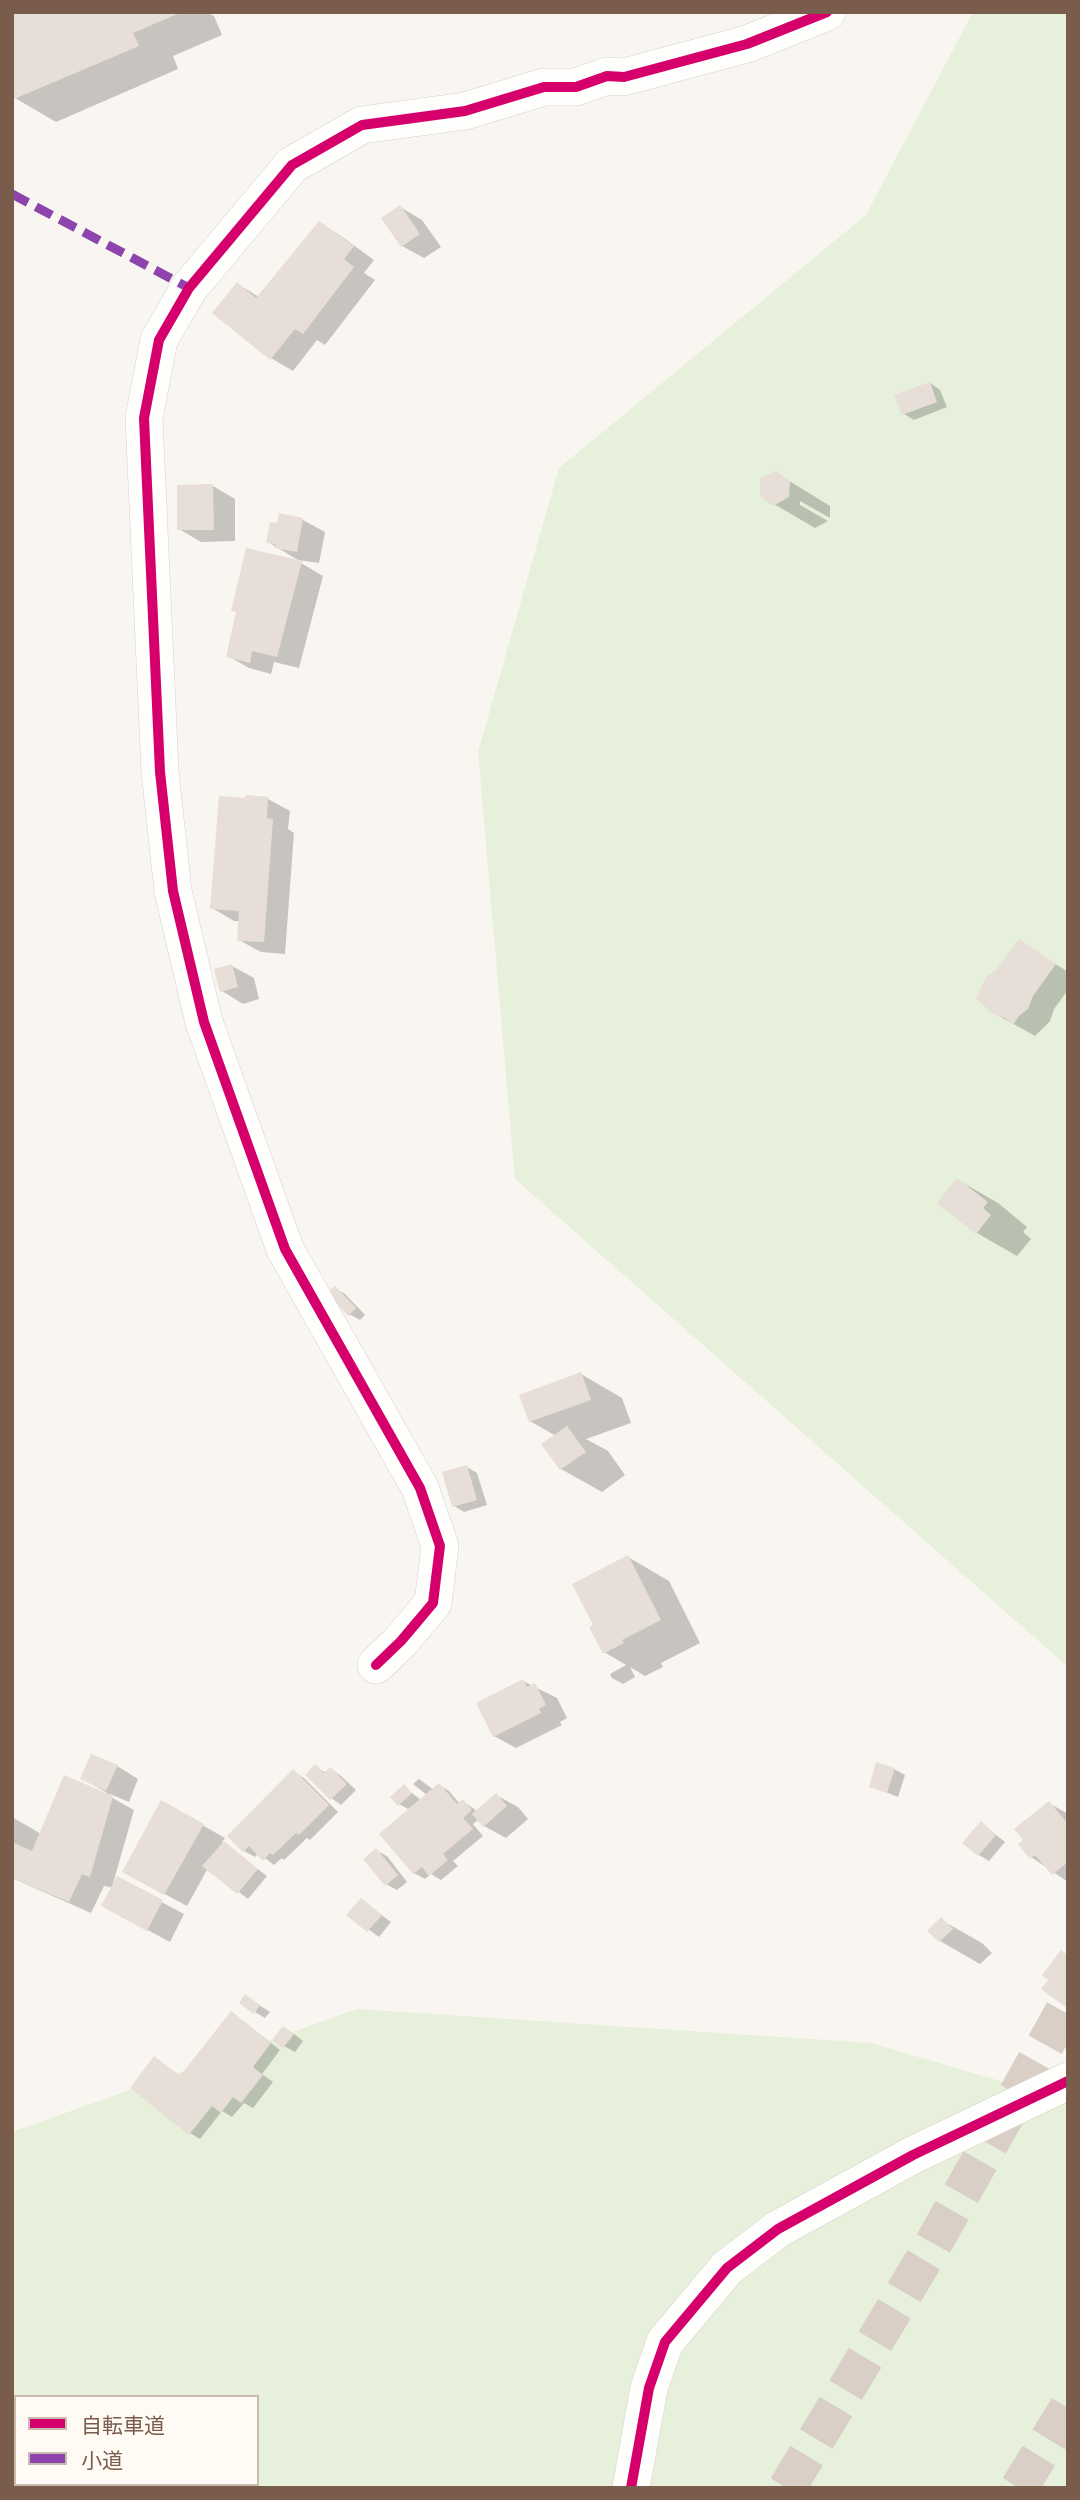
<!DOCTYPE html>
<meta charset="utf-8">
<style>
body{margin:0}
#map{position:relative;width:1080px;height:2500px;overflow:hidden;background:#f9f5f0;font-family:"Open Sans","Noto Sans JP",sans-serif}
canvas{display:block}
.frame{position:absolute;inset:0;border:14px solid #7a5c4d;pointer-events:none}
.legend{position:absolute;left:14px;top:2395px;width:245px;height:91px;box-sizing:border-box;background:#fffaf3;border:2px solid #cabbb1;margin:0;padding:9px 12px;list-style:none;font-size:21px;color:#7a5c4d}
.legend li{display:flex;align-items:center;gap:14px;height:35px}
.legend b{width:35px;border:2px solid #cabbb1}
</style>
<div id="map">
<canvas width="1080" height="2500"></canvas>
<div class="frame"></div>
<ul class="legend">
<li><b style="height:9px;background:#d6006c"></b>自転車道</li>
<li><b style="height:9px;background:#8e44ad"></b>小道</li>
</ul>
</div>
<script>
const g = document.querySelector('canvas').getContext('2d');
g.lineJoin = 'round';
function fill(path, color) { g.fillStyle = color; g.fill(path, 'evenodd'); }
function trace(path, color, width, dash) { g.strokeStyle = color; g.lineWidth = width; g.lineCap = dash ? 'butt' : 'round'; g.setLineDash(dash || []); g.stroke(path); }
const green = new Path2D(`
 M973 12H1068V1667L515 1179 478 752 559 468 866 215Z
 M357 2009 871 2043 1068 2101V2488H12V2132ZM16 2397H257V2484H16Z`);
const shadow = new Path2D(`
 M12 12H207L214 16 222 35 173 56 178 69 56 122 15 98 12 99Z
 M400 207 422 220 441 247 424 258 402 246Z
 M320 223 341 236 374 260 364 273 375 280 325 345 317 340 293 371 271 358 238 284 259 297Z
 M930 383 940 390 947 407 914 420 904 414Z
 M776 473 830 506V518L800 501V505L828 521 815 528 774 504Z
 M213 486 235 499V541L201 542 179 529Z
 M280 515 303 520 325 532 319 563 298 560 268 542 279 525Z
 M301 563 323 576 299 668 274 662 271 674 249 668 228 656 238 613 233 610Z
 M268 799 290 811 288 829 294 833 285 954 261 952 239 940 240 921H234L212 908Z
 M1020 941 1068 972V990L1054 1009 1050 1021 1035 1036 994 1013 999 970Z
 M232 966 254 978 259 999 243 1004 222 991Z
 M958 1180 998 1203 1027 1227 1023 1232 1031 1239 1017 1256 977 1233Z
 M335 1288 345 1294 365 1315 360 1320 349 1314Z
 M581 1374 622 1398 631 1423 586 1439 608 1451 625 1475 602 1492 561 1469 556 1436 530 1421Z
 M467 1467 477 1473 487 1505 464 1512 454 1506Z
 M628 1557 669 1581 700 1643 661 1663 663 1667 645 1676 630 1667 635 1677 623 1684 612 1678 610 1674 626 1665 604 1652 595 1626Z
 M523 1681 557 1698 567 1718 560 1722 562 1725 516 1748 494 1736Z
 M117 1766 138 1779 129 1802 110 1794 109 1796 134 1810 112 1887 118 1879 184 1914 170 1942 125 1918 113 1888 104 1886 91 1913 12 1878V1817L41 1834 106 1795 107 1793 83 1779Z
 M315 1767 327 1773 331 1769 341 1776 356 1790 341 1805 331 1798Z
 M894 1769 905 1775 898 1797 871 1786Z
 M294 1772 304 1778 338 1812 310 1840 307 1838 284 1860 282 1858 274 1865 258 1853 255 1857 244 1851Z
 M419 1779 434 1790 439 1785 449 1791 460 1804 463 1801 477 1811 496 1795 518 1807 528 1819 506 1838 484 1826 479 1819 473 1824 483 1836 453 1861 458 1866 441 1880 431 1874 425 1879 414 1873 410 1810 399 1804 404 1787 421 1800 427 1795 413 1784Z
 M162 1802 225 1838 222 1842 267 1876 248 1899 208 1868 187 1906 146 1884Z
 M1049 1803 1068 1814V1882L1031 1857Z
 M981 1823 1005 1842 989 1861 979 1855Z
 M376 1850 387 1856 407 1882 397 1890 386 1884Z
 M361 1900 391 1922 379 1937 349 1915Z
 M941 1920 982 1943 992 1953 980 1964 940 1941Z
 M256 2003 270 2012 265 2018 255 2012Z
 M242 2020 280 2050 262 2074 273 2082 253 2108 244 2103 232 2117 222 2111 200 2139 190 2133 155 2058 181 2077Z
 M294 2034 303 2041 295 2052 284 2046Z`);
const building = new Path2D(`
 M12 12H182L133 33 139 46 14 99Z
 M400 205 420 234 401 247 381 218Z
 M319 221 354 246 344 259 354 267 303 334 295 329 270 360 212 313 237 282 256 298Z
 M930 382 937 402 902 415 894 395Z
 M776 471 790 481 789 497 773 506 760 496V478Z
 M213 484 214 530H177V485Z
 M279 513 303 518 297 552 274 548 275 544 266 543 270 522 277 523Z
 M246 548 302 561 277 657 252 651 250 663 226 657 236 612 231 611Z
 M246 795 268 797 267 818 273 819 264 942 237 941 239 911 210 909 219 796 245 798Z
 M1019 939 1056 964 1033 996 1028 1009 1019 1016 1013 1025 1005 1018 993 1014 976 998 986 977 997 969Z
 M232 964 238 987 220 992 214 969Z
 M957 1178 988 1202 983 1208 991 1215 976 1234 937 1203Z
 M335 1286 356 1308 348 1316 326 1293Z
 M581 1372 591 1400 529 1422 519 1395Z
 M567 1426 586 1452 560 1470 541 1444Z
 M467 1465 477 1500 452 1507 442 1472Z
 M628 1555 661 1620 622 1640 624 1643 603 1654 589 1627 593 1625 572 1584Z
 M523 1679 527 1687 535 1683 546 1705 539 1709 541 1713 493 1737 476 1703Z
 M91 1754 118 1765 106 1791 80 1779Z
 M876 1762 895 1768 887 1793 869 1787Z
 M315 1764 324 1773 330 1767 347 1784 330 1800 305 1775Z
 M293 1769 329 1805 299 1835 296 1833 273 1855 270 1853 263 1861 249 1846 243 1852 227 1836Z
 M64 1775 113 1796 90 1877 82 1874 69 1902 12 1878V1842L32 1851Z
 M439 1783 457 1804 463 1799 472 1810 463 1818 473 1829 443 1854 448 1860 429 1876 422 1867 413 1874 379 1834Z
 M404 1784 412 1793 398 1806 390 1797Z
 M496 1793 507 1806 483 1827 472 1814Z
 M161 1800 204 1824 164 1895 122 1872Z
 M1049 1801 1068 1824V1862L1052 1875 1035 1855 1030 1859 1018 1844 1023 1840 1014 1829Z
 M981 1821 996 1835 978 1856 962 1843Z
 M224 1841 258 1869 237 1894 202 1866Z
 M376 1848 398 1875 385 1886 363 1859Z
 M117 1876 163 1900 147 1931 101 1906Z
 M361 1898 382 1915 367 1932 346 1915Z
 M941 1917 953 1929 939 1942 927 1931Z
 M1061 1950 1068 1955V2009L1041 1989 1048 1980 1042 1975Z
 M245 1994 260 2005 254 2014 239 2003Z
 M231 2011 271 2043 253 2067 263 2075 241 2103 233 2097 221 2113 212 2106 189 2135 130 2088 154 2056 180 2076Z
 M283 2026 294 2034 283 2048 272 2040Z`);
const motorwayTunnel = new Path2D(`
 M787 2488 932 2246 1068 2004
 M1019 2488 1068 2408`);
const minor = new Path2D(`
 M376 1665 401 1641 433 1603 440 1546 420 1488 285 1249 204 1022 173 891 160 772 144 418 159 340 189 288 292 165 362 125 465 111 544 87H576L607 76 624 77 747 44 827 12
 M631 2488 649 2388 665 2342 727 2268 778 2229 913 2155 1068 2081`);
const quiet = new Path2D(`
 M12 194 189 288`);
const cycleway = new Path2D(`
 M376 1665 401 1641 433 1603 440 1546 420 1488 285 1249 204 1022 173 891 160 772 144 418 159 340 189 288 292 165 362 125 465 111 544 87H576L607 76 624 77 747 44 827 12
 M631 2488 649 2388 665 2342 727 2268 778 2229 913 2155 1068 2081`);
fill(green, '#e7f0db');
fill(shadow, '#0003');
fill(building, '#e6ded7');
trace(motorwayTunnel, '#d9cfc7', 38, [38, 19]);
trace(minor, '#d7d1cb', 38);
trace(minor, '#fefefd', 37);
trace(quiet, '#8e44ad', 9, [18, 9]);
trace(cycleway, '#d6006c', 10);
</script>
